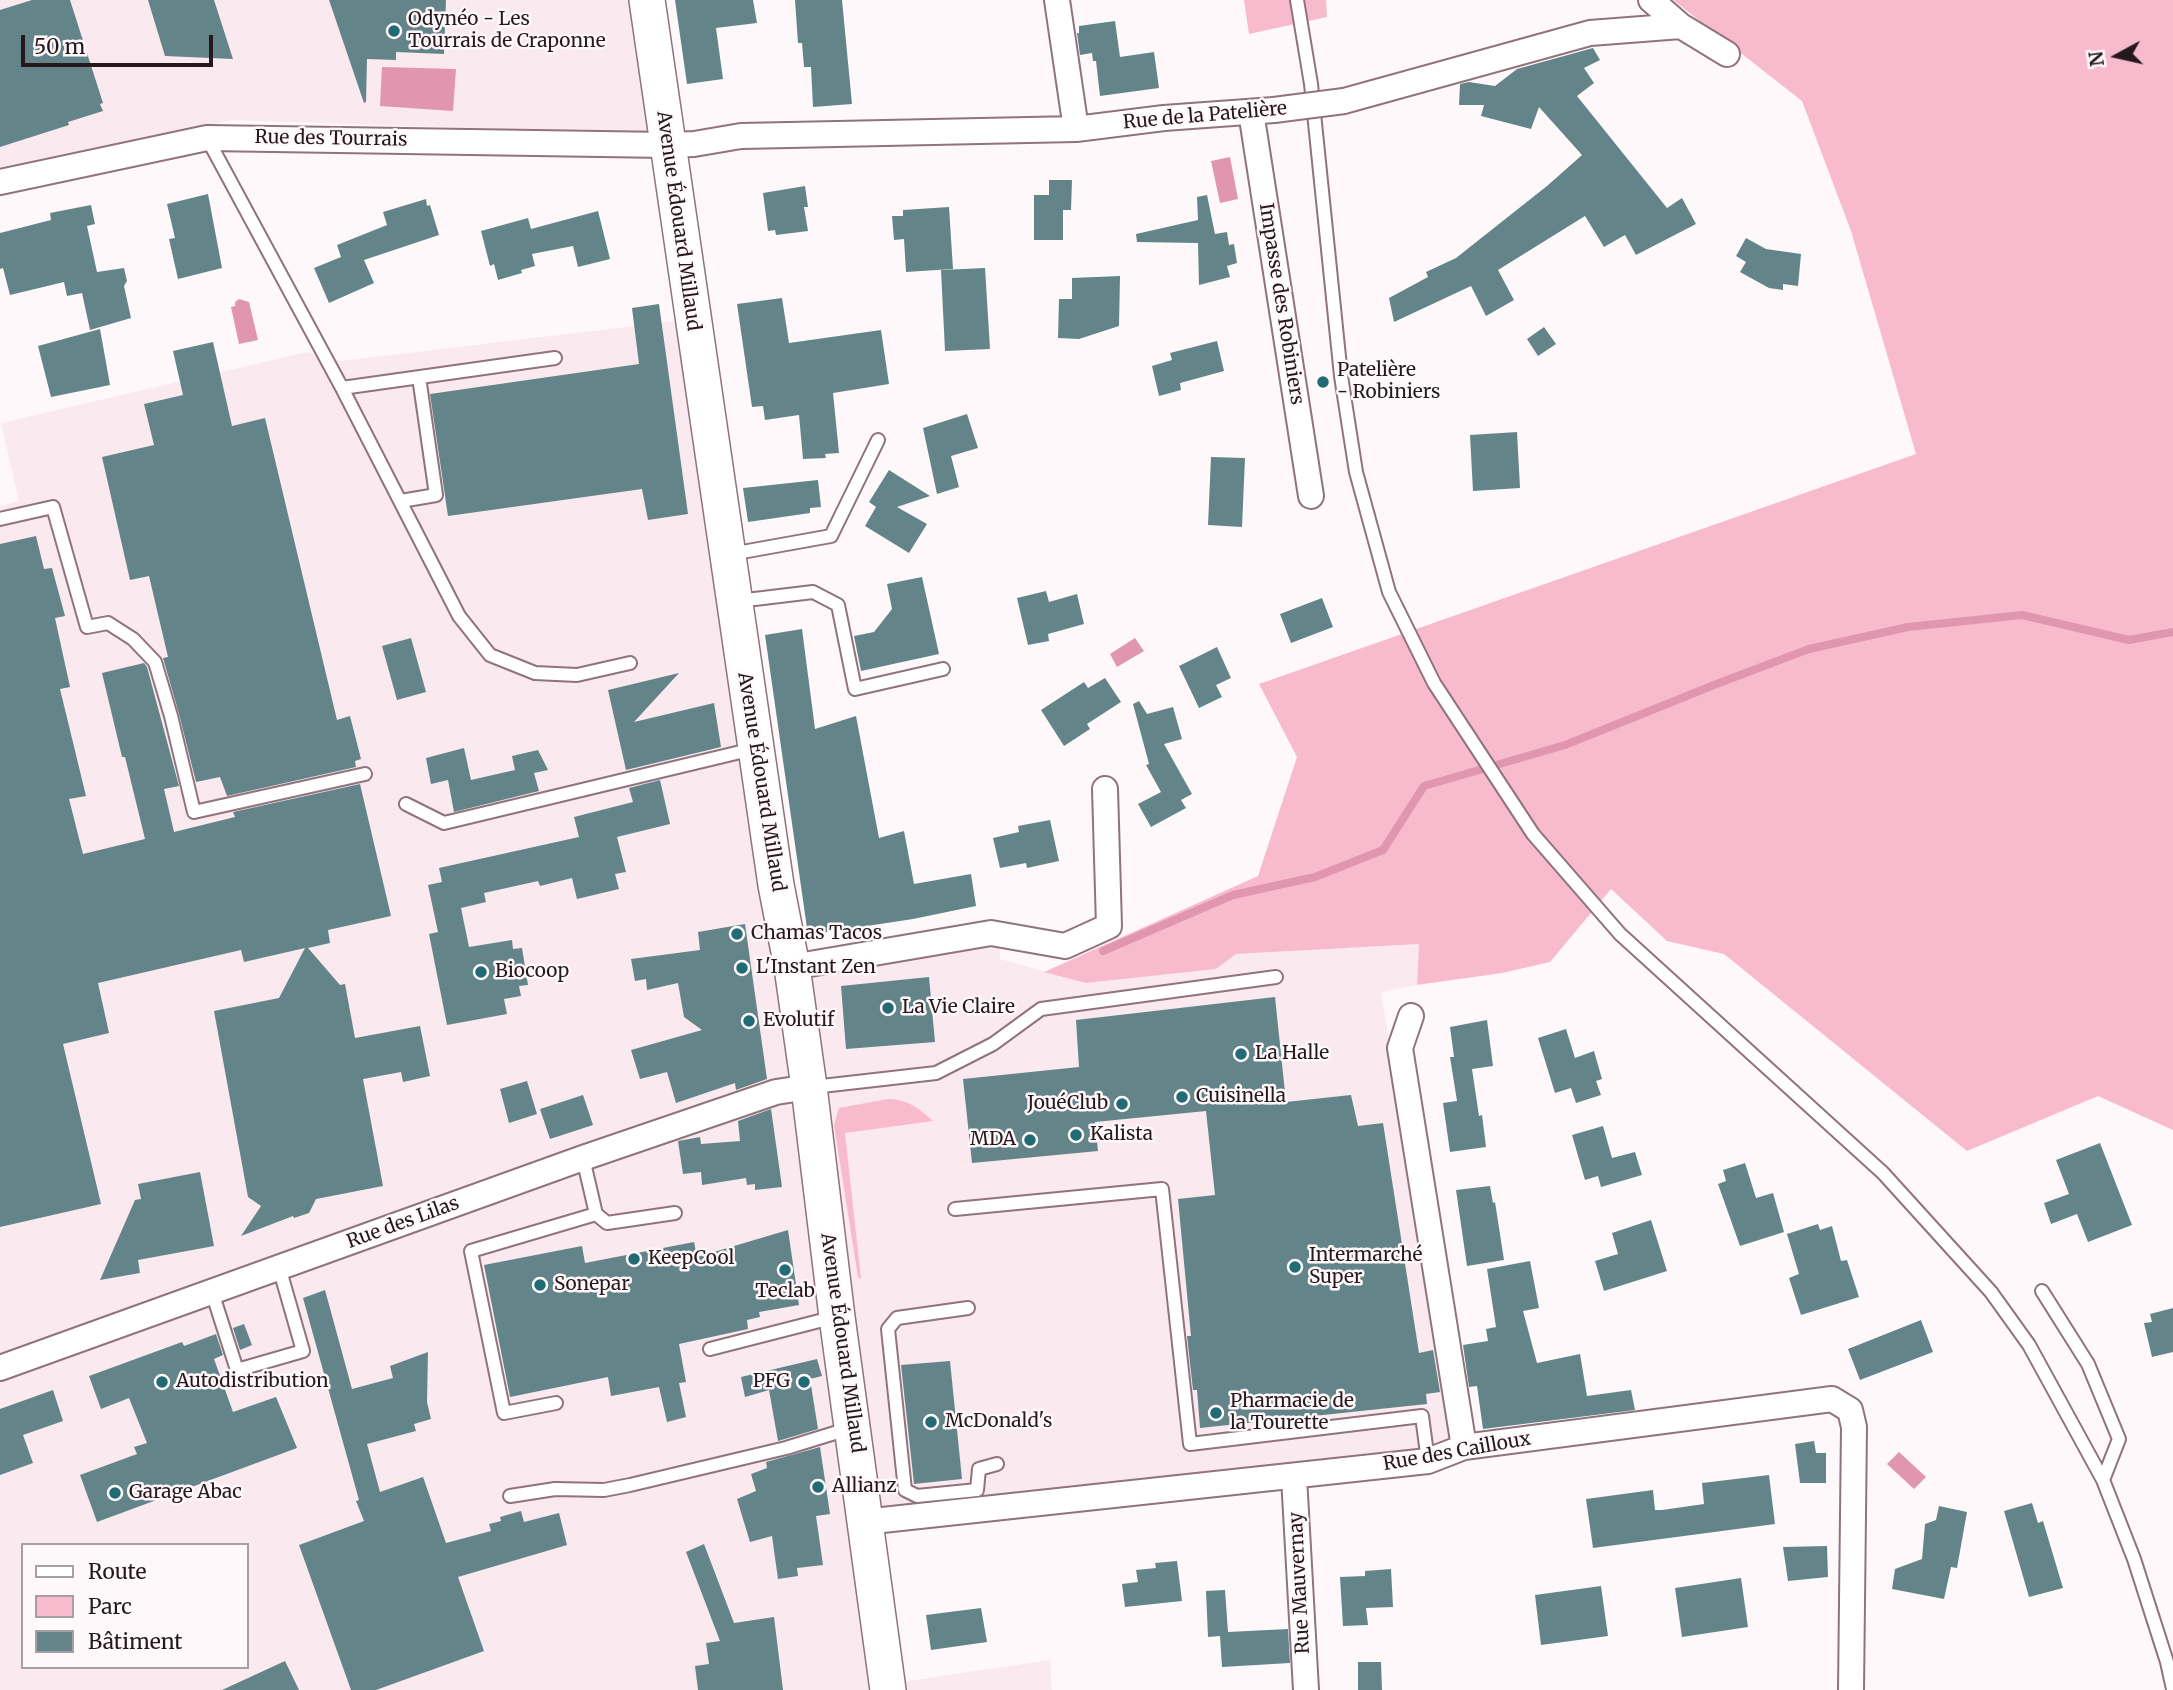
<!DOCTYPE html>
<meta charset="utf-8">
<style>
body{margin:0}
#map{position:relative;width:2173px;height:1690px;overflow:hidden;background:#fff8fa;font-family:Merriweather,serif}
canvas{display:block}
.legend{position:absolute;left:21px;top:1543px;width:228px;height:126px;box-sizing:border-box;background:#fff8fa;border:2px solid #a89fa2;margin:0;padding:9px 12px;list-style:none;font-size:21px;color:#25191d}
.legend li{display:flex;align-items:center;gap:14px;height:35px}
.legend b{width:35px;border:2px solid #a89fa2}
.north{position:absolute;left:2082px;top:21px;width:70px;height:70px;-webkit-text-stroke:5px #fff8fa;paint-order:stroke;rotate:262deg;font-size:19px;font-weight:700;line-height:28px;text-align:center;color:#25191d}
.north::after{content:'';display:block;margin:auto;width:24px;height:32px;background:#25191d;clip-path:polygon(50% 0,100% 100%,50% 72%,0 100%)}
.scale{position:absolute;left:21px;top:35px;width:192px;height:32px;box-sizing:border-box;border:4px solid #25191d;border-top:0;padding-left:9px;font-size:21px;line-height:24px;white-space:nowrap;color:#25191d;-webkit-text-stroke:5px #fff8fa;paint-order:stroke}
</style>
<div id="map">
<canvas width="2173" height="1690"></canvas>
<ul class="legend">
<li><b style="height:9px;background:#fff"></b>Route</li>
<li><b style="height:19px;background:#f8bbce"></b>Parc</li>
<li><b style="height:19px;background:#638589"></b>Bâtiment</li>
</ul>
<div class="north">N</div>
<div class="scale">50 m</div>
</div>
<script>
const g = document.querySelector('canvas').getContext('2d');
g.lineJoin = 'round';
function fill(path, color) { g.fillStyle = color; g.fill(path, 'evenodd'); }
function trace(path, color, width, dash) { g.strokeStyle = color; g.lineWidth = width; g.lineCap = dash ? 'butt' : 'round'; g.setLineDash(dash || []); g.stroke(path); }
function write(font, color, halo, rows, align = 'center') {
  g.font = font + ' Merriweather,serif'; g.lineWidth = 5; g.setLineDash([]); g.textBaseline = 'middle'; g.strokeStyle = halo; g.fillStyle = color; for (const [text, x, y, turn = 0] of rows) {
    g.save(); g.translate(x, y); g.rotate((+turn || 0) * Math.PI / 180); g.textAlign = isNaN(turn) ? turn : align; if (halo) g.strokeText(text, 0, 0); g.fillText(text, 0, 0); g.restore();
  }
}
const built = new Path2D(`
 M0 0H628L649 134 231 120 121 149 0 174Z
 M677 321 782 974 999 939 1000 959 1086 983 1216 969 1236 954 1419 944 1417 985 1381 992 1456 1445 878 1515 902 1682 1050 1660 1052 1690H0V506L19 501 1 423 307 352 341 361ZM23 1545H247V1667H23Z`);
const green = new Path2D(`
 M1244 0H1326L1327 17 1249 34Z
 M1673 0H2173V1130L2098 1096 1967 1151 1724 954 1667 941 1611 889 1550 962 1502 973 1417 985 1419 944 1236 954 1216 969 1086 983 1044 972 1258 876 1297 757 1259 684 1916 454 1851 231 1802 101Z
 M888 1099C910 1100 918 1108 933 1121L845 1133 861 1279 858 1277 834 1125 839 1108Z`);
const water = new Path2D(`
 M382 67 456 69 453 111 380 106Z
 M1230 157 1238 199 1220 203 1211 161Z
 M239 299 249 302 258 340 239 344 231 307 235 306V302Z
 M1135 638 1144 651 1117 667 1110 654Z
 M1899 1452 1926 1477 1914 1489 1887 1464Z`);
const stream = new Path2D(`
 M1103 951 1233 895 1315 877 1383 850 1424 786 1565 745 1719 683 1809 649 1908 627 2022 615 2129 640 2173 632`);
const building = new Path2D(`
 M32 0H70L103 103 100 104 103 111 68 122 69 125 0 147V10Z
 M148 0H214L233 59 165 56Z
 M329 0H446L444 54 396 52V60L367 59 366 102 364 103Z
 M675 0H753L757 23 716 28 723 79 687 84Z
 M795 0H842L852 104 813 107 811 67H804L802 43H798Z
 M1115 21 1120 57 1154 52 1159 88 1100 96 1096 61H1093L1092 53 1080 55 1077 33H1079V26Z
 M1593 48 1600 60 1584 68 1594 83 1577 96 1667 208 1682 198 1696 224 1636 255 1625 235 1604 247 1585 216 1498 270 1514 300 1486 316 1471 286 1394 322 1389 298 1428 277 1426 272 1456 258 1547 186 1582 155 1539 107 1531 129 1481 116 1484 105H1459L1460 84 1469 82 1495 86 1517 69Z
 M1049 180H1072L1071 210H1063V240H1034V195H1049Z
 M805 186 808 207H804L808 231 776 235 775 230 768 231 763 193Z
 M208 194 222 268 178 279 169 239 175 238 167 204Z
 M1207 195 1215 234 1227 232 1229 245 1234 244 1237 263 1227 266 1230 277 1199 285 1198 243 1137 242 1136 234 1198 220 1197 197Z
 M426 199 427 206 430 205 439 235 364 260 374 283 329 303 314 268 341 257 337 245 387 225 383 212Z
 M91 205 95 224 87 226 97 272 124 268 127 281 124 286 131 318 90 330 82 293 67 296 64 282 10 295 3 268 0 269V233L51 220 50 213Z
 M949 207 953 269 906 272 904 239 894 240 892 216H903V210Z
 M598 211 610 259 578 267 573 246 532 254 535 266 521 270 522 273 498 280 494 264 490 266 481 231 528 218 531 229Z
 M1746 238 1766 249 1801 254 1798 286 1783 284V290L1769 288 1740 272 1746 262 1736 256Z
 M985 268 990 349 945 351 941 270Z
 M1120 276 1119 326 1079 339 1058 338 1059 299H1072V278Z
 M782 298 789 343 881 330 889 384 833 393 839 453 825 454 826 458 803 459 799 415 765 420 763 406 752 407 737 304Z
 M659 304 688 514 648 520 642 489 448 516 430 394 639 364 632 308Z
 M1544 327 1556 344 1538 356 1527 339Z
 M100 329 110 385 51 397 38 346Z
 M1217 341 1224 371 1180 383 1181 390 1159 396 1152 366 1172 360 1170 353Z
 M213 342 232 426 265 418 337 720 350 716 361 759 355 761 356 767 227 796 220 777 196 782 179 714 163 658 168 657 149 576 130 580 102 457 154 445 144 404 183 395 173 351Z
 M967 414 978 448 951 456 959 487 937 494 923 428Z
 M1517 432 1520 488 1473 491 1470 435Z
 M1211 457 1245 458 1242 527 1208 525Z
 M889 470 930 496 897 507 927 524 909 553 865 526 876 507 869 502Z
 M818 480 821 507 810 508V513L748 522 743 488Z
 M36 536 44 569 52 568 65 616 55 618 70 687 60 689 86 796 69 799 83 854 145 839 125 757H122L102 673 144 663 147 667 179 786 164 789 174 832 235 817 233 812 360 784 391 916 328 930 330 943 308 948 340 985 345 984 355 1038 420 1026 430 1076 403 1082 401 1072 363 1079 383 1186 316 1199 309 1213 294 1218 293 1216 241 1236 261 1206 248 1197 214 1011 279 998 305 948 244 962 241 950 98 983 109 1033 63 1044 101 1204 0 1227V544Z
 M922 577 939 654 861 671 854 636 874 632 892 609 887 584Z
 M1046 591 1049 602 1077 594 1084 624 1048 634 1049 641 1028 645 1017 598Z
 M1322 598 1333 627 1291 643 1280 614Z
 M802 629 815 729 856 716 879 838 904 831 914 884 971 874 976 906 913 919 808 935 765 635Z
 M411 638 426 692 397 700 382 646Z
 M1217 647 1231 678 1216 685 1222 697 1199 708 1179 666Z
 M679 673 634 722 714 703 721 747 626 770 608 690Z
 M1105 678 1121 702 1087 724 1090 729 1064 746 1041 710 1084 682 1088 688Z
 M1139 701 1147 714 1173 707 1182 739 1164 744 1192 794 1181 800 1186 808 1151 827 1138 804 1161 792 1146 765 1149 764 1133 704Z
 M464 748 471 780 515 770 512 756 538 750 548 770 534 773 539 791 454 812 448 780 431 784 426 758Z
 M660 780 670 824 617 837 626 872 615 874 619 889 577 899 572 878 540 886 538 881 484 893 486 902 461 908 469 947 512 940 513 949 522 948 528 985 519 986 521 996 504 999 507 1014 447 1025 429 934 438 932 428 885 442 882 439 868 579 837 574 817 633 802 629 788Z
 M1050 820 1059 861 1027 868 1026 863 1000 868 993 838 1019 832 1018 826Z
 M745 924 767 1079 736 1090 735 1083 676 1103 667 1072 640 1079 631 1050 702 1030 684 1017 678 983 647 990 646 979 635 981 631 959 700 950 698 932Z
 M929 977 935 1042 846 1049 841 986Z
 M1275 997 1286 1102 1351 1095 1358 1126 1383 1123 1419 1353 1433 1350 1440 1392 1426 1394 1427 1404 1200 1428 1197 1390H1193L1187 1336H1191L1178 1199 1215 1195 1206 1111 1095 1122 1098 1151 972 1163 963 1079 1079 1067 1076 1020Z
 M1487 1020 1493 1066 1472 1069 1479 1116 1482 1115 1486 1147 1450 1152 1443 1103 1457 1101 1450 1057H1454L1450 1027Z
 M1566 1029 1575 1058 1594 1051 1602 1079 1596 1081 1601 1095 1576 1103 1571 1088 1555 1093 1538 1038Z
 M527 1081 537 1114 509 1123 500 1089Z
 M583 1095 593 1125 550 1139 540 1109Z
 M771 1109 782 1187 755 1190V1184L747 1185 746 1178 702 1185 701 1172 683 1174 678 1141 700 1137 701 1144 740 1141 738 1121Z
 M1603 1126 1612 1158 1635 1152 1642 1175 1601 1187 1598 1176 1585 1180 1572 1135Z
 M2100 1143 2132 1225 2088 1242 2077 1214 2051 1224 2044 1203 2069 1194 2056 1160Z
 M1745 1163 1756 1198 1773 1193 1784 1232 1740 1246 1718 1184 1726 1181 1723 1170Z
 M200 1172 214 1246 138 1260 140 1273 100 1280 135 1200 141 1199 138 1184Z
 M1490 1186 1493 1203 1495 1202 1504 1260 1467 1266 1456 1190Z
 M1651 1220 1667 1271 1604 1291 1595 1261 1618 1254 1612 1233Z
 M1818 1224 1820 1230 1832 1226 1841 1261 1847 1260 1859 1297 1801 1315 1789 1278 1799 1274 1787 1234Z
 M788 1230 799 1305 759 1312 760 1317 747 1320 748 1329 679 1344 686 1382 679 1383 686 1417 667 1422 659 1387 611 1396 608 1377 510 1397 484 1265 582 1246 585 1263 694 1242 697 1257Z
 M1530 1261 1539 1308 1523 1311 1537 1363 1580 1354 1587 1396 1631 1390 1635 1410 1483 1429 1477 1386 1469 1387 1463 1345 1488 1341 1486 1329 1496 1327 1487 1269Z
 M325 1290 352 1389 393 1378 390 1366 428 1352 427 1402 431 1419 414 1424 416 1431 367 1444 380 1492 423 1477 446 1543 491 1531 489 1524 501 1521 500 1517 521 1511 524 1522 559 1513 567 1545 458 1577 484 1651 376 1690H351L299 1545 364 1521 356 1501 359 1500 303 1298Z
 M2173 1308V1352L2152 1357 2144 1323 2152 1322 2150 1314Z
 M1921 1320 1933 1352 1860 1380 1848 1349Z
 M244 1324 252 1345 240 1350 233 1328Z
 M216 1334 223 1355 214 1359 233 1412 276 1397 297 1448 97 1522 80 1475 137 1454 134 1447 147 1443 129 1398 101 1409 89 1376 182 1342 184 1346Z
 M817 1359 822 1376 810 1379 818 1429 778 1441 769 1390 745 1397 741 1377Z
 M950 1361 962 1479 914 1484 901 1365Z
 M53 1390 63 1421 23 1435 33 1463 0 1475V1409Z
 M1814 1441 1816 1453H1826V1483H1800L1795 1444Z
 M820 1447 830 1514 816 1516 823 1565 797 1568 798 1576 778 1579 772 1536 750 1542 737 1499 756 1491 751 1474 767 1468 766 1462Z
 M1769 1475 1775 1524 1593 1548 1586 1499 1653 1490 1655 1510H1662L1704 1504 1702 1483Z
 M2032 1503 2038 1523 2043 1521 2063 1588 2029 1597 2004 1511Z
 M1939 1506 1967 1512 1957 1568 1951 1567 1944 1599 1892 1589 1895 1569 1922 1559 1925 1524 1936 1520Z
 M704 1544 734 1623 774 1617 783 1690H698L695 1666 709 1664 706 1643 720 1641 686 1552Z
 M1827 1546 1828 1577 1788 1581 1783 1547Z
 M1177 1561 1182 1601 1125 1607 1122 1584 1138 1582 1136 1570 1156 1568 1155 1563Z
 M1391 1569 1393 1607 1366 1608 1368 1625 1343 1626 1340 1577 1365 1576V1571Z
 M1741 1578 1748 1627 1682 1637 1675 1588Z
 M1601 1586 1608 1636 1541 1645 1535 1595Z
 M1225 1590 1228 1632 1288 1629 1290 1663 1222 1667 1220 1636 1208 1637 1206 1591Z
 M981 1608 987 1642 931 1650 926 1615Z
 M285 1661 299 1690H222Z
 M1358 1662H1381L1382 1690H1358Z`);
const lane = new Path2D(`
 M1297 0 1311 84 1341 376 1356 472 1389 592 1434 683 1533 834 1620 934 1883 1173 1991 1292 2029 1345 2103 1480 2134 1559 2167 1662 2173 1689
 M207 138 342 388 459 616 490 655 535 673 577 675 630 663
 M342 388 555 358
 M401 501 436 495 419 377
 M0 519 53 507 87 627 108 623 133 639 155 662 171 716 194 812 365 774
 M731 554 831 536 878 440
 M738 601 813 592 838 605 855 689 943 669
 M406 804 444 823 753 749
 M813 1087 936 1073 993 1044 1041 1009 1276 977
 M955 1209 1162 1189 1190 1444 1422 1416 1428 1461
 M596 1214 607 1223 675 1213
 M2042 1291 2088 1364 2119 1439 2103 1480
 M212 1292 237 1370 303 1351 279 1267
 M968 1308 897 1318 888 1329 905 1490 917 1496 977 1490 979 1469 997 1464
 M710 1349 835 1317
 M556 1403 504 1413 471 1251 596 1214 583 1158
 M510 1496 555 1489 604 1490 630 1485 786 1448 851 1428`);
const street = new Path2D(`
 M1057 0 1076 129
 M1651 0 1681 26 1727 54
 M1344 101 1590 33 1681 26
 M1251 112 1311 496
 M0 182 207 138 666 145 694 144 741 136 1076 129 1164 118 1274 110
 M792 967 991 933 1065 946 1109 926 1105 789
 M1411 1016 1400 1048 1464 1447
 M0 1368 583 1158 776 1092 809 1087
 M1294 1477 1306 1690
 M864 1522 1428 1461 1464 1447 1832 1399 1850 1410 1854 1427 1851 1690`);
const secondary = new Path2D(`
 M647 0 776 885 792 967 809 1087 837 1317 888 1690`);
const streetBridge = new Path2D(`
 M1274 110 1344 101`);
const markers = [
 [394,31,7,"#206b74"],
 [1323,382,7,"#206b74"],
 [737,934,7,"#206b74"],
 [742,968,7,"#206b74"],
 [481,972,7,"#206b74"],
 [888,1008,7,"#206b74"],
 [749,1021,7,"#206b74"],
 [1241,1054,7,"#206b74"],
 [1182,1097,7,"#206b74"],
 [1122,1104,7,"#206b74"],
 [1076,1135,7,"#206b74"],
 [1030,1140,7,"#206b74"],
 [634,1259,7,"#206b74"],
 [1295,1267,7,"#206b74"],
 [785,1270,7,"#206b74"],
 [540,1285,7,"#206b74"],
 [162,1382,7,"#206b74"],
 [804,1382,7,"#206b74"],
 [1216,1413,7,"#206b74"],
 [931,1422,7,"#206b74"],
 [818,1487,7,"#206b74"],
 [115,1493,7,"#206b74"]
];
const poiNames = [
 ["Odynéo - Les",408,20],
 ["Tourrais de Craponne",408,42],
 ["Patelière",1337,371],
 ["- Robiniers",1337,393],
 ["Chamas Tacos",751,934],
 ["L'Instant Zen",756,968],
 ["Biocoop",495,972],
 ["La Vie Claire",902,1008],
 ["Evolutif",763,1021],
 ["La Halle",1255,1054],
 ["Cuisinella",1196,1097],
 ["JouéClub",1108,1104,"right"],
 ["Kalista",1090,1135],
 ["MDA",1016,1140,"right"],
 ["Intermarché",1309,1256],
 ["Super",1309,1278],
 ["KeepCool",648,1259],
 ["Sonepar",554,1285],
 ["Teclab",785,1292,"center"],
 ["Autodistribution",176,1382],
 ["PFG",790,1382,"right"],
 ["Pharmacie de",1230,1402],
 ["la Tourette",1230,1424],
 ["McDonald's",945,1422],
 ["Allianz",832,1487],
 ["Garage Abac",129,1493]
];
const streetNames = [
 ["Rue de la Patelière",1205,116,-5],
 ["Rue des Tourrais",331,139,1],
 ["Avenue Édouard Millaud",678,221,82],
 ["Impasse des Robiniers",1281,304,81],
 ["Avenue Édouard Millaud",761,782,81],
 ["Rue des Lilas",403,1223,-20],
 ["Avenue Édouard Millaud",842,1343,82],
 ["Rue des Cailloux",1457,1452,-10],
 ["Rue Mauvernay",1300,1583,-93]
];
fill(built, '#fae9ee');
fill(green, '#f8bbce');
fill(water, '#df96ae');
trace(stream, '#df96ae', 8);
fill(building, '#638589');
trace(lane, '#90737c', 16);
trace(street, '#90737c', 28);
trace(secondary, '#90737c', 38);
trace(lane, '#fff', 12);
trace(street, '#fff', 24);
trace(secondary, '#fff', 35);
trace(streetBridge, '#90737c', 28, []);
trace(streetBridge, '#fff', 24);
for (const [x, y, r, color] of markers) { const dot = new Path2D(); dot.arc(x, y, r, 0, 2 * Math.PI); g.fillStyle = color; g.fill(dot); trace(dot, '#fff8fa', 2.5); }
write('19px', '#25191d', '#fff8fa', poiNames, 'left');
write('19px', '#25191d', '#fff8fa', streetNames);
</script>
